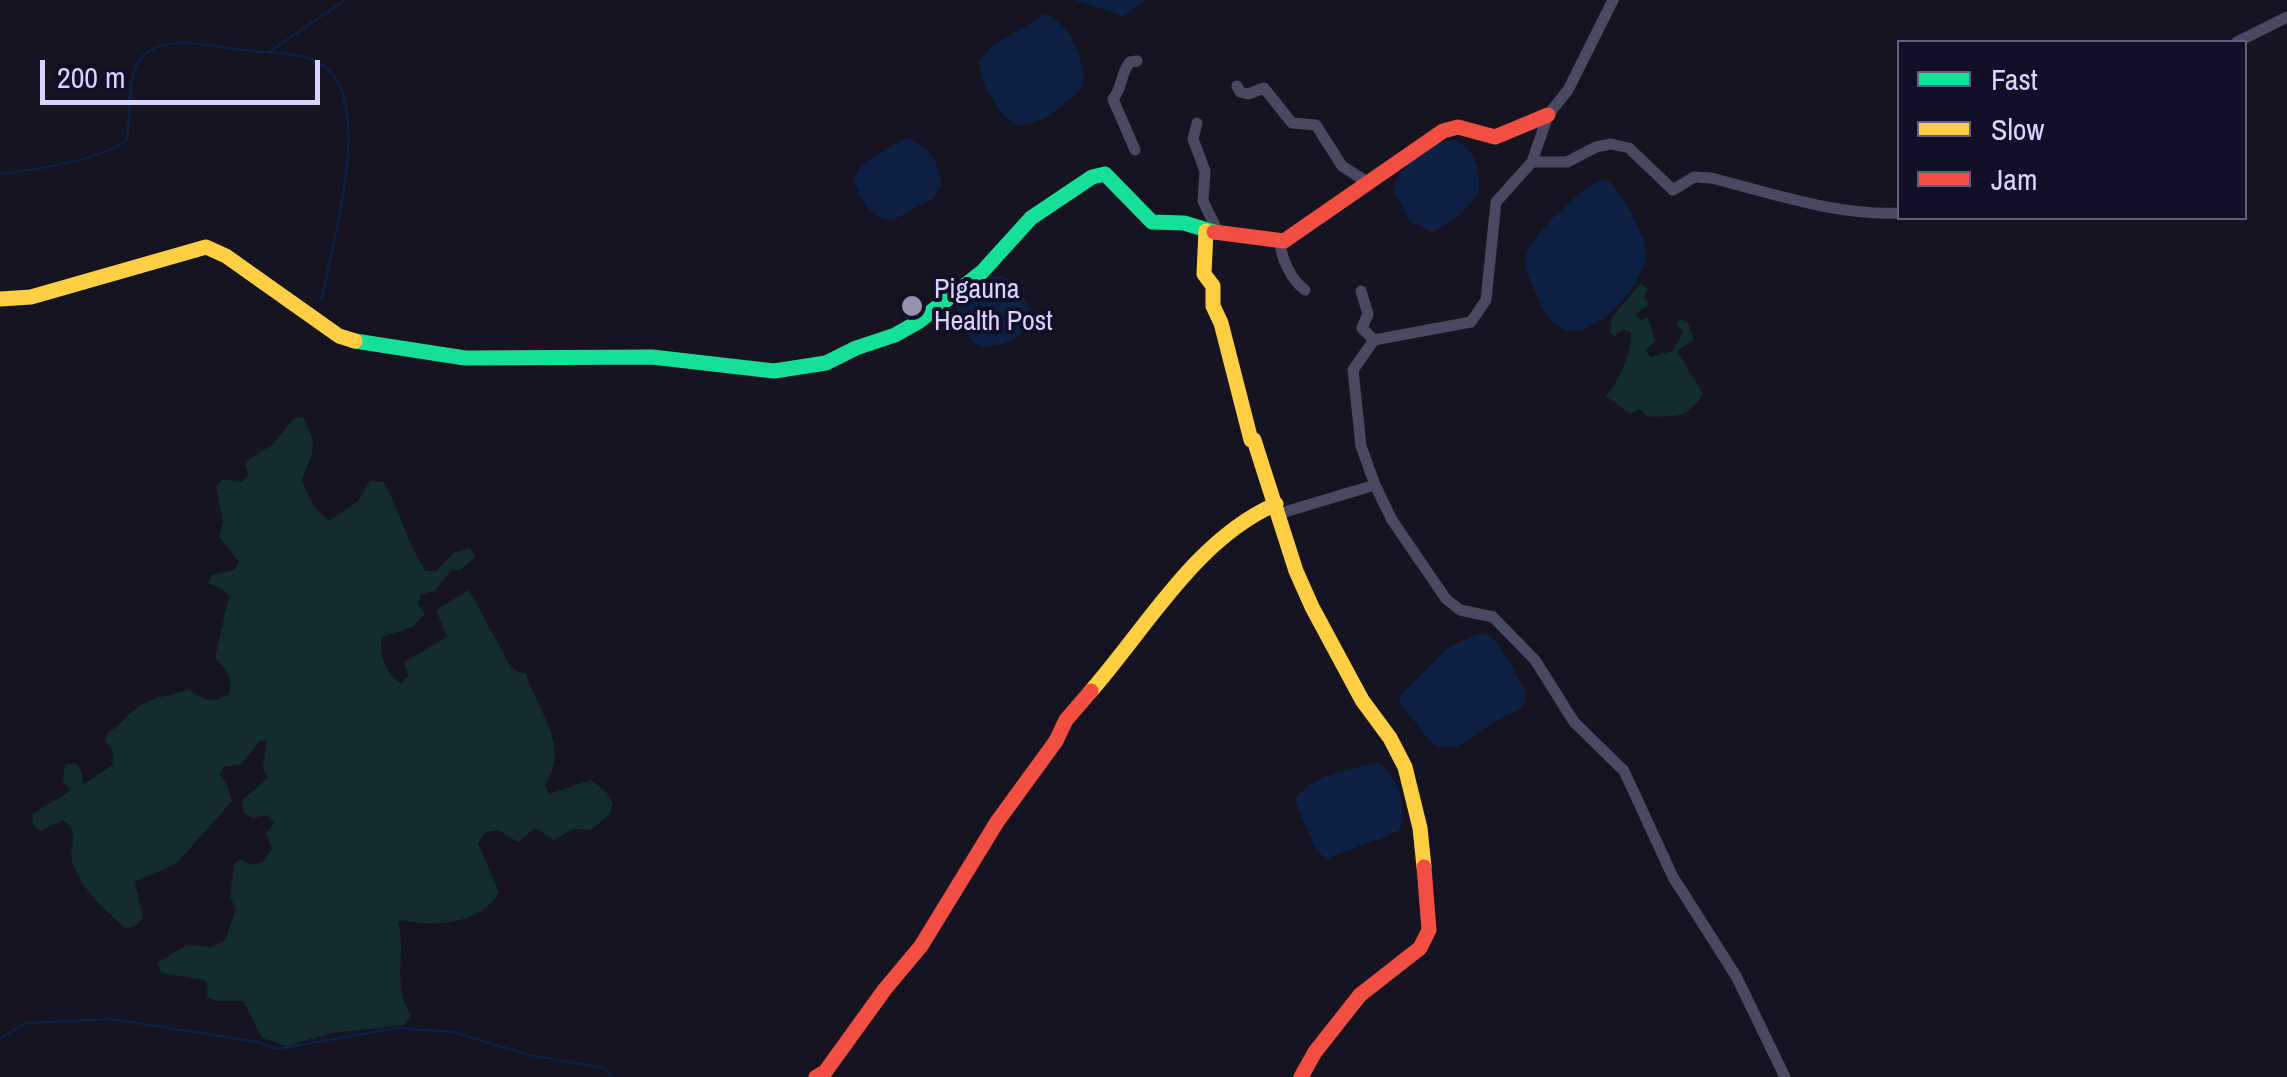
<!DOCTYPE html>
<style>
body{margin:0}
#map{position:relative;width:2287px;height:1077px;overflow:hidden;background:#161421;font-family:"Archivo Narrow",sans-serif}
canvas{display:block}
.legend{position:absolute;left:1897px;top:40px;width:350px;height:180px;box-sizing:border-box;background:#130f26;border:2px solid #625e7d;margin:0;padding:12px 18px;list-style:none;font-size:30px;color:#d9d4ff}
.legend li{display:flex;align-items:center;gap:20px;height:50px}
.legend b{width:50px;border:2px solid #625e7d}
.scale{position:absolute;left:40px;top:60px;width:280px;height:45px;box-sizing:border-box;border:5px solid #d9d4ff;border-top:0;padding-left:12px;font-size:30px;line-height:35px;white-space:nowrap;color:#d9d4ff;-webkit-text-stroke:8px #130f26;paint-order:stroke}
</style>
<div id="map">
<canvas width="2287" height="1077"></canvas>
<ul class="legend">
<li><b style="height:12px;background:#16e098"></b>Fast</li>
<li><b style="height:12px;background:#ffcf43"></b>Slow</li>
<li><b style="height:12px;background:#f24e42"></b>Jam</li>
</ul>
<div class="scale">200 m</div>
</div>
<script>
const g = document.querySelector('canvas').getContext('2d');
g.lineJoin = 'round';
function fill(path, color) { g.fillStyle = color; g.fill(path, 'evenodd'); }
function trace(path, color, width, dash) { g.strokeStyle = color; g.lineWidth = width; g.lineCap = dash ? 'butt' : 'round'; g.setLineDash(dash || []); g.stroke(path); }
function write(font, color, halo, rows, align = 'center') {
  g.font = font + ' "Archivo Narrow",sans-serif'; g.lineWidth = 8; g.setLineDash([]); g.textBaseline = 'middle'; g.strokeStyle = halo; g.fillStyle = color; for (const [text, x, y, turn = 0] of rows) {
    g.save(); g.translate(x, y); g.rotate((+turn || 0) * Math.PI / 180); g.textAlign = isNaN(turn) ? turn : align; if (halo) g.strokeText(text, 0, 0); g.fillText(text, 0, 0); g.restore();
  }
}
const green = new Path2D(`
 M1641 283 1647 288 1644 298 1649 304 1635 315 1641 320 1648 317 1655 341 1646 350 1650 357 1673 351 1683 332 1676 324 1680 319 1688 323 1694 340 1677 351 1703 394C1685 421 1675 415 1647 417L1640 409 1631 414 1605 396C1620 381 1631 353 1631 332L1623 329 1615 336 1610 333 1612 317Z
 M303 417C321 452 311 450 302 481L314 507 329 521 358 501 370 481 383 482C401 511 407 545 426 571H436L455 552 470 549 476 556 461 570H451L435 591 421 594 418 604 425 614 412 627 382 637C378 655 387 674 401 684L408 676 404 662 447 637 436 610 469 590 508 662 515 670 526 674C538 712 571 745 545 786L549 794 591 780 607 793 613 804 610 814 591 830 573 829 554 840 535 828 518 842 498 830 486 832 478 843 499 893C480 924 434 928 402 920L398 922C407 956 391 984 411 1015L404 1025 332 1033 286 1046 262 1038 243 1001H217L207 997 208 986 204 980 161 973 157 963 187 945 212 947 225 940 236 909 230 897 234 864 240 859 252 865 264 861 272 848 266 834 274 823 267 815 252 818 244 813 242 800 268 778 263 768 267 740 260 741 241 764 223 767 220 775 227 785 232 801 177 863 135 882 143 917 137 925 125 928C104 908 83 892 73 864 67 846 83 832 62 820L40 831 33 825 32 815C44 803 58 802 70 790L63 782 65 765 76 763 82 772 83 785 112 765 114 753 105 740 107 733C123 725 129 710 147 702 159 696 174 695 188 689 202 699 213 705 229 694 233 677 227 670 215 658L229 596 222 589 208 583 212 575 234 570 239 562 219 537 223 522 216 486 223 479 241 482 248 475 245 462 272 445 293 419Z`);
const water = new Path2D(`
 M1074 0H1146L1123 16Z
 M1045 14C1071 24 1084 60 1084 85 1068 103 1041 126 1016 125 996 113 981 84 979 61L992 46Z
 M905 138C926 143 942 164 941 186L932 199 891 221C868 215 862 200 853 180L861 166Z
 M1453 140C1476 147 1482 173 1478 194L1458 217 1432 232 1410 221 1393 190C1399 165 1428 144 1453 140Z
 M1602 180 1609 181C1623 199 1646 232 1646 256 1645 284 1597 336 1568 331 1552 327 1544 313 1538 299 1533 285 1523 269 1526 255 1532 234 1582 187 1602 180Z
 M1001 276C1018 283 1031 304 1032 322 1024 338 1000 347 982 347 966 340 957 318 956 301 970 288 982 278 1001 276Z
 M1480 633 1490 635C1507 653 1514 673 1527 693L1522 708C1510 714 1496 720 1485 728 1466 741 1458 753 1433 745L1400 703 1399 697 1449 647Z
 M1378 762C1397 777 1409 808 1399 831L1326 859 1315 848 1295 801C1307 775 1353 770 1378 762Z`);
const stream = new Path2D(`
 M270 52C290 54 313 55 329 70 372 112 332 243 322 298
 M0 174C28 171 109 159 127 139 130 118 128 96 133 75 146 18 232 55 269 52L345 0
 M0 1038 26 1023 112 1019 258 1042 276 1049 398 1028 453 1032 529 1055 605 1068 612 1077`);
const street = new Path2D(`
 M2237 42 2287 17
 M1237 86 1240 92 1248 94 1264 88 1292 123 1316 125 1342 166 1367 182
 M1197 123 1193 139 1205 171 1203 201 1218 232
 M1135 150 1113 99C1123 88 1120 73 1130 62L1137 61
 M1532 162H1567L1596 147 1611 144 1629 148 1673 190 1694 177 1711 178C1772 193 1836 216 1900 213
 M1280 241C1281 258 1291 280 1305 290
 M1361 291 1368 314 1362 328 1374 340
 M1375 485 1361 446 1353 370 1374 340 1471 322 1486 300 1496 202 1532 162 1548 115 1568 90 1613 0
 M1278 514 1375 485 1392 520 1446 599 1460 610 1493 617 1535 660 1574 722 1624 771 1673 877 1736 976 1785 1077`);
const fast = new Path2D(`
 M355 341 465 358 652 357 774 371 826 363 856 348 895 335 918 322 982 272 1031 218 1092 177 1105 174 1152 222 1184 223 1214 232`);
const slow = new Path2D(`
 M1206 231 1204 274 1213 286V306L1221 323 1251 440H1254L1296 571 1312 607 1362 700 1390 738 1405 767 1420 828 1424 867
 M0 299 31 297 206 247 226 256 339 336 355 341
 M1091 691C1147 627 1196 539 1276 504`);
const jam = new Path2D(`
 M1214 232 1284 241 1443 131 1458 127 1495 137 1548 115
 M816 1077 825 1072 885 989 921 946 997 822 1056 741 1066 720 1091 691
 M1301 1077 1315 1052 1360 995 1420 948 1429 930 1424 867`);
const markers = [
 [912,306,12,"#9591b1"]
];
const poiNames = [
 ["Pigauna",934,290],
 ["Health Post",934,322]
];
fill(green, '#132c2d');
fill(water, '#0d2144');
trace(stream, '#0d2144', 2.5);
trace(street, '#4a4962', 11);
trace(fast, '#16e098', 15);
trace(slow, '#ffcf43', 15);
trace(jam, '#f24e42', 15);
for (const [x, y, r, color] of markers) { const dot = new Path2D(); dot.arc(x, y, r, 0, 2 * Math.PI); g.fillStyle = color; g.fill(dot); trace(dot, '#130f26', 4); }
write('28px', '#d9d4ff', '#130f26', poiNames, 'left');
</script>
